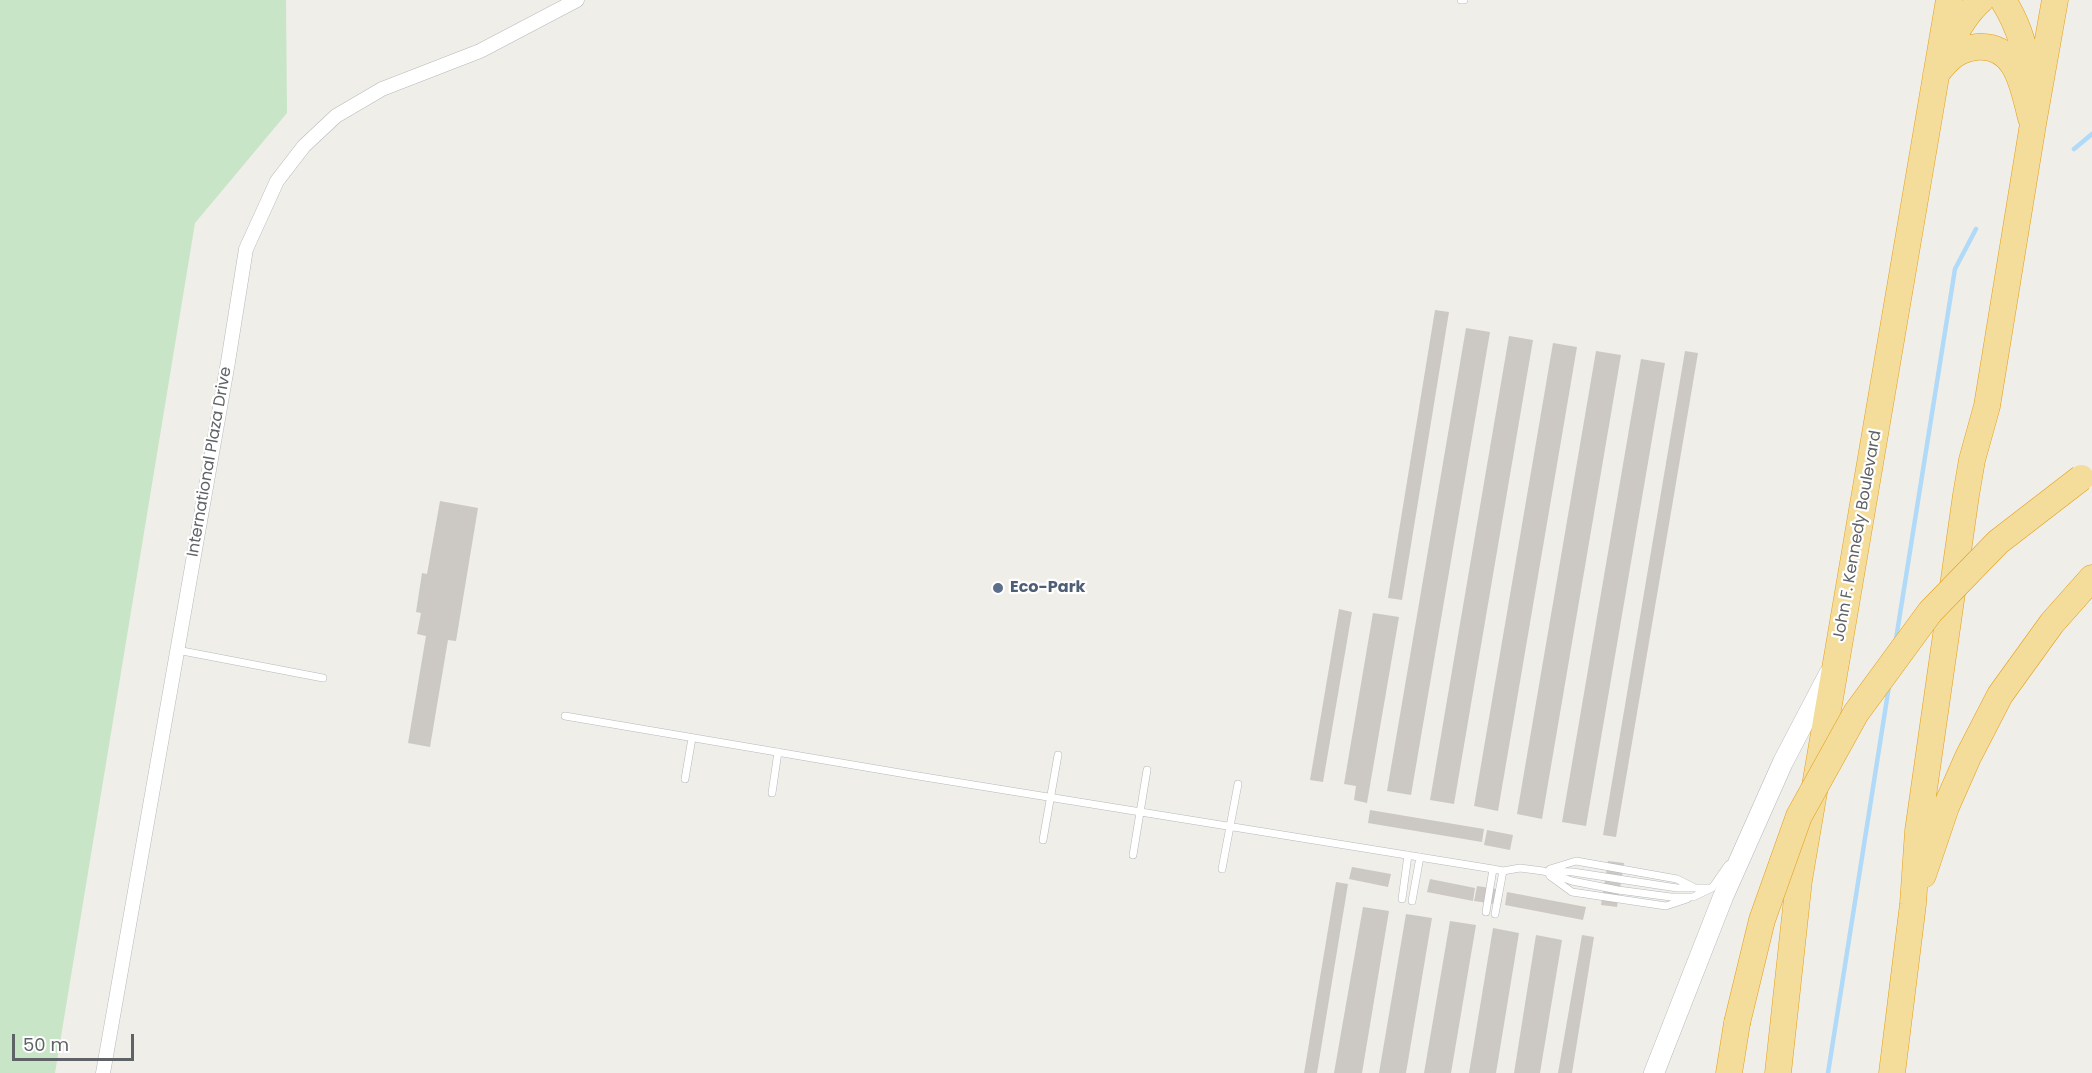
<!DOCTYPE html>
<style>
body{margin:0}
#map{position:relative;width:2092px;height:1073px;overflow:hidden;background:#f0eee8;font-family:Poppins,sans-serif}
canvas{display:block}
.scale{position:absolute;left:12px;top:1034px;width:122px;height:27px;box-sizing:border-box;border:3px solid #5f6367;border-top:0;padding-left:8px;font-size:18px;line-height:21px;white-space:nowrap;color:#5f6367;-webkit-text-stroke:4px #fff;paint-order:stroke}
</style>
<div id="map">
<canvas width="2092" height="1073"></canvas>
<div class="scale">50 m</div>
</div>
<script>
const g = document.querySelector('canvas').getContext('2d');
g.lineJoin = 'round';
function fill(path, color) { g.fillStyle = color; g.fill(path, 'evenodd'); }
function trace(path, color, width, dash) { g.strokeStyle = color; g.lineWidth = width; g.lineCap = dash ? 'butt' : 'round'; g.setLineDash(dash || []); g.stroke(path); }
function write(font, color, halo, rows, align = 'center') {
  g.font = font + ' Poppins,sans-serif'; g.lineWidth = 4.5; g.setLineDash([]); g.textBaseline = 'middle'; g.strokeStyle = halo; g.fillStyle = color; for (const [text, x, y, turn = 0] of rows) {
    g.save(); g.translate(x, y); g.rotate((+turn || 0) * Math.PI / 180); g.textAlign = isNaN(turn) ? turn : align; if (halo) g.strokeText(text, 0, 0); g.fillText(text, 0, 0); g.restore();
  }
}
const green = new Path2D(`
 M0 0H286L287 113 195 223 55 1073H0Z`);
const stream = new Path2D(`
 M2074 149 2092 134
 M1896 639 1955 269 1976 229
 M1828 1073 1889 686`);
const building = new Path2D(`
 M1435 310 1449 312 1402 600 1388 598Z
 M1466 328 1490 332 1411 795 1387 791Z
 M1509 336 1533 340 1454 804 1430 800Z
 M1553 343 1577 347 1498 811 1474 806Z
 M1596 351 1621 355 1542 819 1517 814Z
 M1685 351 1698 353 1616 837 1603 835Z
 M1641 359 1665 363 1586 826 1562 822Z
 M440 501 478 508 456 641 448 640 430 747 408 743 426 636 417 634 421 613 416 612 422 573 427 574Z
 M1339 609 1352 612 1323 782 1310 780Z
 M1373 613 1399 617 1367 803 1354 800 1356 786 1344 784Z
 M1370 810 1484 829 1482 842 1368 823Z
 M1487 830 1513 835 1510 850 1484 845Z
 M1608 861 1624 863 1617 907 1601 905Z
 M1352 867 1391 874 1388 887 1349 879Z
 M1430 879 1475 888 1473 901 1427 892Z
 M1336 882 1348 884 1317 1073H1304Z
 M1477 886 1503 890 1501 905 1474 901Z
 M1507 892 1586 907 1583 920 1505 905Z
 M1363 907 1389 911 1362 1073H1334Z
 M1406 914 1432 918 1406 1073H1379Z
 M1450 921 1476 925 1451 1073H1424Z
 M1493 928 1519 933 1496 1073H1469Z
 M1536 935 1562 940 1540 1073H1514Z
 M1582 935 1594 937 1572 1073H1558Z`);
const lane = new Path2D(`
 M1461 0H1464
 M177 650 323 678
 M565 716 912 775 1493 869 1503 871 1520 868 1543 871 1572 881 1618 890 1671 897H1693L1712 888 1728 865
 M685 779 692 738
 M772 793 778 752
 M1043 840 1058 755
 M1133 855 1147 770
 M1222 869 1238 784
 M1550 869 1576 861 1677 879 1693 887
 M1551 871 1573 872 1677 888H1710
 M1550 876 1572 892 1666 906 1687 899
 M1402 899 1408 855
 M1412 901 1420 857
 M1486 912 1493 869
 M1495 914 1503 871`);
const street = new Path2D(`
 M103 1073 228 362 246 249 277 181 304 146 336 116 382 89 480 51 577 0`);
const secondary = new Path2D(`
 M1654 1073 1723 897 1783 762 1829 674`);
const highway = new Path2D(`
 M2003 0C2022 31 2025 50 2029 85
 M1949 47C1957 29 1966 13 1981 0
 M1936 74C1948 59 1957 49 1977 47 2018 44 2023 88 2031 118
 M1923 875 1946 807 1968 757 2000 695 2052 623 2092 578
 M1729 1073 1737 1023
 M1778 1073 1799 880 1949 0
 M1892 1073 1913 904 1918 831 1966 495 1972 460 1987 406 2033 124 2055 0`);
const highwayBridge = new Path2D(`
 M1737 1023 1762 920 1799 816 1856 713 1930 612 1998 542 2081 478`);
const markers = [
 [998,588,6,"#5c6f8a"]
];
const streetNames = [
 ["International Plaza Drive",210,462,-80],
 ["John F. Kennedy Boulevard",1858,536,-80]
];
const serviceNames = [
 ["Eco-Park",1010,588]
];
fill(green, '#c8e5c7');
trace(stream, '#b0daf8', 4.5);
fill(building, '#ccc9c5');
trace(lane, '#b5b8bb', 8);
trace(street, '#b5b8bb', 15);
trace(secondary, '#b4b7bb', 21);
trace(highway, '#e39f15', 27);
trace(lane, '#fff', 7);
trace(street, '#fff', 14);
trace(secondary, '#fff', 20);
trace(highway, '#f4dc9b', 26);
trace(highwayBridge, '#e39f15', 27, []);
trace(highwayBridge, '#f4dc9b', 26);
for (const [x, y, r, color] of markers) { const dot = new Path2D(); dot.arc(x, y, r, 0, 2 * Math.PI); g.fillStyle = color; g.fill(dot); trace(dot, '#fff', 2); }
write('16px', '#5f6367', '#fff', streetNames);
write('bold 16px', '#4e5e75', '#fff', serviceNames, 'left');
</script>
